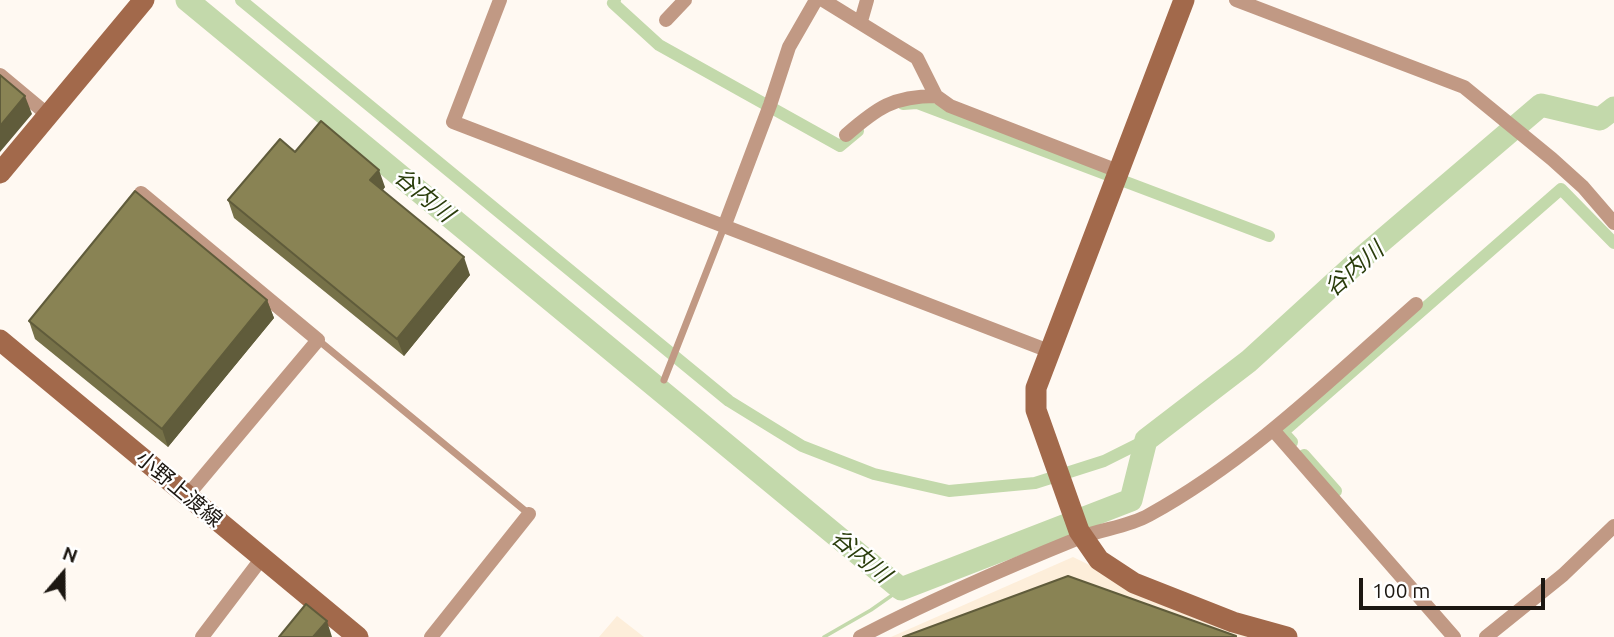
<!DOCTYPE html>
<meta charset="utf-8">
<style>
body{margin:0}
#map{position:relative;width:1614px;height:637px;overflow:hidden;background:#fff9f2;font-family:Ubuntu,sans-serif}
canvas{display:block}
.north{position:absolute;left:28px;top:539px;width:70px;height:70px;-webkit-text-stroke:5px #fff;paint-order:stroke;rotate:20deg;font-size:19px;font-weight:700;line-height:28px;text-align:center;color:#1c1711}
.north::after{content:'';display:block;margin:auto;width:24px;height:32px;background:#1c1711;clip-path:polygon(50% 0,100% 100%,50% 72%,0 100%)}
.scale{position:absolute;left:1359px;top:578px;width:186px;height:32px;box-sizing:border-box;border:4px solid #1c1711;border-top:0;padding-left:9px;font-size:21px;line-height:24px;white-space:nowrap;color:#1c1711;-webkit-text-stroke:5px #fff;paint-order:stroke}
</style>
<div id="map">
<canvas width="1614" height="637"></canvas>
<div class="north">N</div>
<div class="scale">100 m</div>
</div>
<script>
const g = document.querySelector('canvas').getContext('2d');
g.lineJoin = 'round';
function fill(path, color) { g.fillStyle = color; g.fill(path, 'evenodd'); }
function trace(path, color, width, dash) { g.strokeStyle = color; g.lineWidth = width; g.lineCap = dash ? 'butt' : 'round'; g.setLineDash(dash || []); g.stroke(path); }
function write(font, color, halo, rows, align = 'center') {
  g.font = font + ' Ubuntu,"Noto Sans JP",sans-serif'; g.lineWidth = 5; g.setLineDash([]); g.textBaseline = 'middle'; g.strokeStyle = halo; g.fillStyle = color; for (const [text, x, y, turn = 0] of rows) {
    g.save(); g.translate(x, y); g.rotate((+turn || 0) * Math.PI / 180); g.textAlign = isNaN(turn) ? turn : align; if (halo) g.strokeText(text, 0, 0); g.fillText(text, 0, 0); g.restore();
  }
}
const built = new Path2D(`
 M1073 557 1178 608 1270 637H891Z
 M617 616 644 637H599Z`);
const stream = new Path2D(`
 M824 637 871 610 901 589`);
const canal = new Path2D(`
 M241 0 729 401 802 446 874 474 949 491 1035 483 1104 461 1146 440
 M615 0 613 3 659 45 840 146 858 131
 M903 104 917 103 1269 236
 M1292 442 1283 432 1561 189 1614 243
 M1304 455 1336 491`);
const river = new Path2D(`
 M187 0 901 589 1131 500 1146 440 1249 361 1364 256 1541 105 1600 119 1614 108`);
const lane = new Path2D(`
 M318 340 529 514
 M664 380 724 227`);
const street = new Path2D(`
 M500 0 453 122 1049 351
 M823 0 917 58 936 96 950 106 1118 171
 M1236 0 1464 87 1552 159 1583 187 1614 223
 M666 20 685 0
 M861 21 867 0
 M0 75 48 115
 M846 135C877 108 893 96 936 96
 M141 193 318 340 187 496
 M724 227 770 105 789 47 816 0
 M1274 431 1454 637
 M202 637 262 558
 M431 637 529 514
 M860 637C931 600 1005 568 1079 538 1101 529 1128 527 1149 515 1249 460 1331 379 1416 304
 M1486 637 1563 575 1614 526`);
const secondary = new Path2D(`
 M1184 0 1036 388V410L1079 531 1099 560 1134 583 1233 622 1287 637
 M0 173 144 0
 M0 340 358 637`);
const wall = new Path2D(`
 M295 152 385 187 383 190 470 275 404 356 234 218 228 200Z
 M267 300 274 318 168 447 35 339 29 321Z`);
const shadedWall = new Path2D(`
 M25 96 32 114 0 152V126Z
 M379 170 385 187 377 197 370 180Z
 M464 257 470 275 404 356 397 339Z
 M267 300 274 318 168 447 162 429Z
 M327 621 332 637H313Z`);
const building = new Path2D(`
 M0 75 25 96 0 126Z
 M321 121 379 170 370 180 464 257 397 339 228 200 280 139 295 152Z
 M135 191 267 300 162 429 29 321Z
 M1068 576 1236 636V637H903Z
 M306 604 327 621 313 637H279Z`);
const streetNames = [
 ["小野上渡線",179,489,40]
];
const waterNames = [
 ["谷内川",424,195,40],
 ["谷内川",1354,269,-41],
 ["谷内川",861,556,40]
];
fill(built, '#fdeeda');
trace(stream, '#c3d9ab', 3.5);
trace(canal, '#c3d9ab', 12);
trace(river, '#c3d9ab', 23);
trace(lane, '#c19984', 7);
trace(street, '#c19984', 14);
trace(secondary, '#a2694b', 21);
fill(wall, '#767148');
fill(shadedWall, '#605c3b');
fill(building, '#898354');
trace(building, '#605c3b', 2);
write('21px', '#1c1711', '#fff', streetNames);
write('italic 23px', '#2b3e0c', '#fff', waterNames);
</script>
